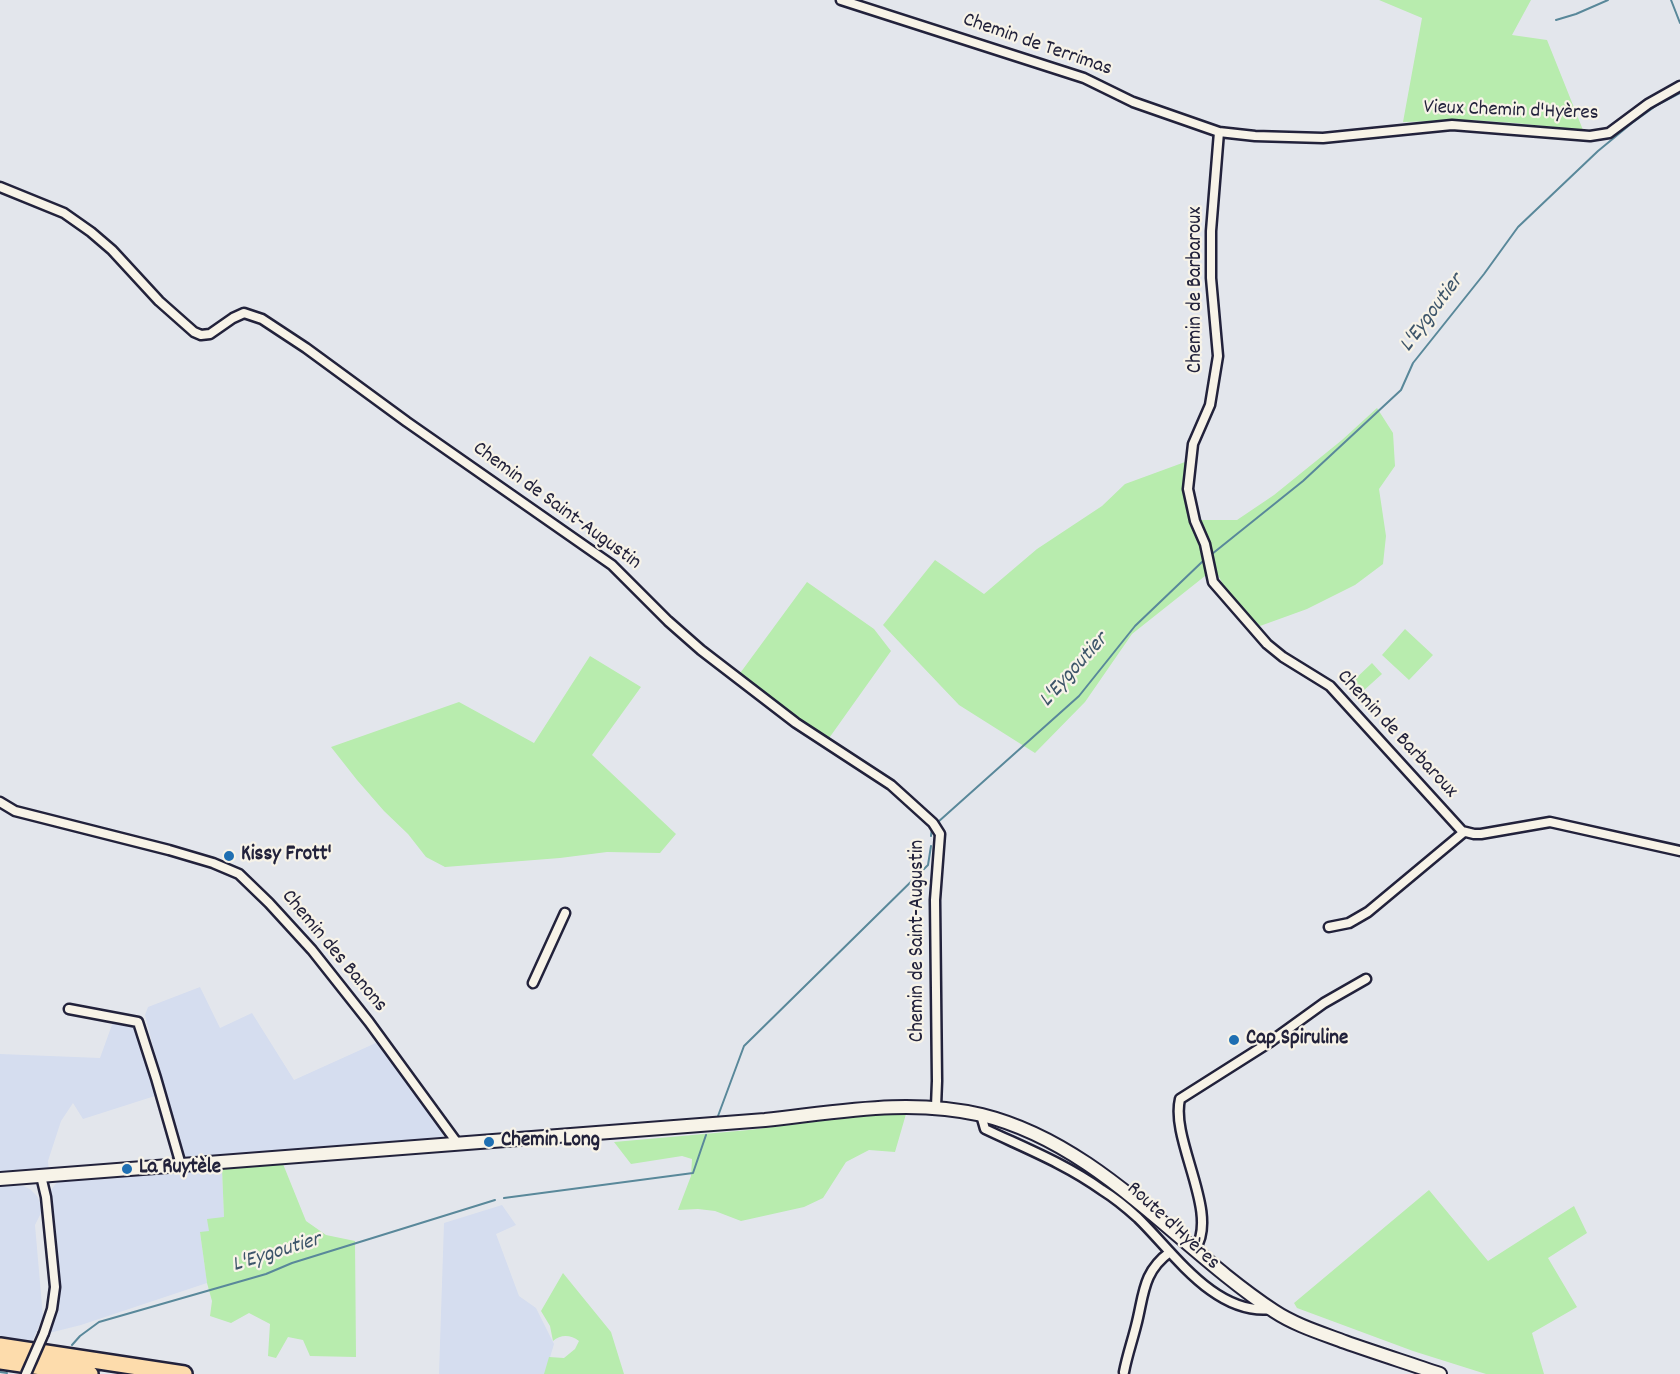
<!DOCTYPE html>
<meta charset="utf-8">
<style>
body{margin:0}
canvas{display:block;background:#e3e6ec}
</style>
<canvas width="1680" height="1374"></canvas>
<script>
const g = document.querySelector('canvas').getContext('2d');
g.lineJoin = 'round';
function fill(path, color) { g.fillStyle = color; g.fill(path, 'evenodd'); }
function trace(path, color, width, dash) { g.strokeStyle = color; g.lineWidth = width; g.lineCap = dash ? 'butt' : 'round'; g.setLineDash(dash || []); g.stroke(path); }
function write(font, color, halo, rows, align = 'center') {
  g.font = font + ' Dekko,sans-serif'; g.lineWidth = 4.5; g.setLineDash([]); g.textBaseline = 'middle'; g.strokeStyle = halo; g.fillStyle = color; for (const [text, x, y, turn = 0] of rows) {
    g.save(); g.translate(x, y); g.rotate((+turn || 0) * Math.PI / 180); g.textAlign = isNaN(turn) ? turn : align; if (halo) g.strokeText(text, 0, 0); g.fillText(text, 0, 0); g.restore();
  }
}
const built = new Path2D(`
 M200 987 220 1028 252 1013 294 1080 378 1042 434 1115 444 1138 182 1161 145 1015 148 1007Z
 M113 1022 136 1024 158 1095 83 1119 73 1103 61 1121 48 1161 49 1172 0 1175V1054L100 1058Z
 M222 1169 224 1217 209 1232H200L207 1283 81 1325 49 1333 56 1303 59 1276 52 1221 51 1190 58 1181Z
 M0 1185 23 1186 30 1189 37 1196 43 1209 35 1225 43 1317 31 1344 0 1340Z
 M502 1205 516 1225 496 1234 519 1296 536 1308 554 1344 545 1374H439L444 1223Z`);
const green = new Path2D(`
 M1379 0H1531L1512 35 1547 40 1583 130 1515 123 1470 120 1403 122 1422 18Z
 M1377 408 1393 433 1395 466 1379 489 1386 536 1383 564 1355 585 1307 609 1260 626 1244 610 1224 586 1215 570 1209 544 1199 520H1237L1274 495 1342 440Z
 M1185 462V493L1195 532 1204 549 1206 567 1205 576 1132 634 1085 702 1035 753 959 705 883 625 935 560 984 594 1037 549 1102 506 1125 484Z
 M807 582 874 629 891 651 827 741 738 676Z
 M1405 629 1433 655 1409 680 1382 655Z
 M590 656 641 687 592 755 676 834 660 853 607 852 560 858 445 867 426 857 408 834 384 811 357 780 331 747 459 702 534 743Z
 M1372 663 1382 674 1362 692 1353 681Z
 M892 1112 906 1114 895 1152 869 1150 846 1162 823 1198 804 1207 741 1221 715 1211 698 1209 678 1210 691 1176 692 1159 682 1156 631 1164 614 1142 749 1130Z
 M283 1164 306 1221 326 1235 355 1241 356 1357 310 1356 303 1340 288 1337 276 1358 268 1356 270 1324 249 1313 231 1323 210 1316 212 1301 207 1283 200 1232 209 1231 207 1219 224 1217 222 1169Z
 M1429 1190 1488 1261 1574 1206 1587 1233 1548 1258 1577 1307 1532 1333 1544 1374H1486L1413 1351 1297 1308 1294 1303Z
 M563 1273 611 1332 624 1374H544L549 1357 564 1358 575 1349 579 1341C571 1335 561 1334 553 1341L550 1326 541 1311Z`);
const stream = new Path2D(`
 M1671 0 1680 23
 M1556 20 1576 14 1608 0
 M1212 554 1303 481 1401 390 1413 363 1484 274 1518 227 1598 151 1632 123 1657 105 1680 93
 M938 822 1079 696 1135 626 1203 561
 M931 836 932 827
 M718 1116 744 1046 928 865 931 846
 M504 1198 693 1173 706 1135
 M72 1345 80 1336 99 1322 266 1274 292 1263 495 1200
 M0 1372 7 1373`);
const street = new Path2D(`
 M841 0 1084 78 1133 102 1219 132 1255 136 1323 138 1452 125 1590 136 1609 133 1648 104 1680 86
 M1219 132 1211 231V278L1218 356 1210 405 1193 444 1188 489 1195 521 1205 544 1213 582 1267 644 1283 657 1330 686 1462 831 1474 834H1481L1550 822 1680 851
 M0 187 64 213 91 232 112 250 159 301 194 332 201 335 210 334 233 318 244 313 262 319 306 348 407 422 612 565 668 621 701 650 796 723 891 785 933 823 940 834 935 900 937 1081 936 1107
 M0 802 15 811 169 850 213 863 239 874 269 903 312 950 369 1022 458 1144
 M1329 927 1349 923 1368 912 1464 832
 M533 983 565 913
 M69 1009 138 1022 156 1078 181 1165
 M981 1115 985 1129C1025 1148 1066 1164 1102 1190 1115 1198 1127 1208 1138 1218 1174 1253 1215 1316 1272 1309
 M41 1176 46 1197 55 1287 52 1309 44 1333
 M1195 1249C1220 1213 1170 1140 1180 1099L1270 1042 1324 1003 1366 979
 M1124 1372C1127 1356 1132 1342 1136 1326 1144 1296 1142 1272 1170 1252`);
const secondary = new Path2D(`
 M0 1179 765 1120C839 1112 908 1098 982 1115 1099 1144 1177 1247 1274 1311 1295 1325 1321 1333 1345 1342 1376 1353 1408 1363 1440 1374`);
const highway = new Path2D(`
 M0 1346 184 1374
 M0 1361 90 1374`);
const streetBridge = new Path2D(`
 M26 1374 44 1333`);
const markers = [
 [229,856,6,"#1f6fb2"],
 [1234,1040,6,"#1f6fb2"],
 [489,1142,6,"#1f6fb2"],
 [127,1169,6,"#1f6fb2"]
];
const streetNames = [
 ["Chemin de Terrimas",1037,46,19],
 ["Vieux Chemin d'Hyères",1511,112,2],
 ["Chemin de Barbaroux",1197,290,-90],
 ["Chemin de Saint-Augustin",556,507,36],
 ["Chemin de Barbaroux",1396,735,47],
 ["Chemin de Saint-Augustin",919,941,-90],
 ["Chemin des Banons",333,952,50],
 ["Route d'Hyères",1172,1227,43]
];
const poiNames = [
 ["Kissy Frott'",241,856],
 ["Cap Spiruline",1246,1040],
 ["Chemin Long",501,1142],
 ["La Ruytèle",139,1169]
];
const waterNames = [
 ["L'Eygoutier",1433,314,-53],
 ["L'Eygoutier",1075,671,-48],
 ["L'Eygoutier",277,1254,-17]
];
fill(built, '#d5ddef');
fill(green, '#b8ecae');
trace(stream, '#59889a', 2);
trace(street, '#22223b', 13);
trace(secondary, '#22223b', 16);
trace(highway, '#22223b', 20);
trace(street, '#f7f3e8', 8);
trace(secondary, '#f7f3e8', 12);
trace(highway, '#fddcac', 15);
trace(streetBridge, '#22223b', 13, []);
trace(streetBridge, '#f7f3e8', 8);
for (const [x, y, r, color] of markers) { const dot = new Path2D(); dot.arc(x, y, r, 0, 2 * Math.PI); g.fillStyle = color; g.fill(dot); trace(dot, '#f7f3e8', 2); }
write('21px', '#22223b', '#f7f3e8', streetNames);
write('bold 21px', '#22223b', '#f7f3e8', poiNames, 'left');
write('italic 22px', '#3d556a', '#f7f3e8', waterNames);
</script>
